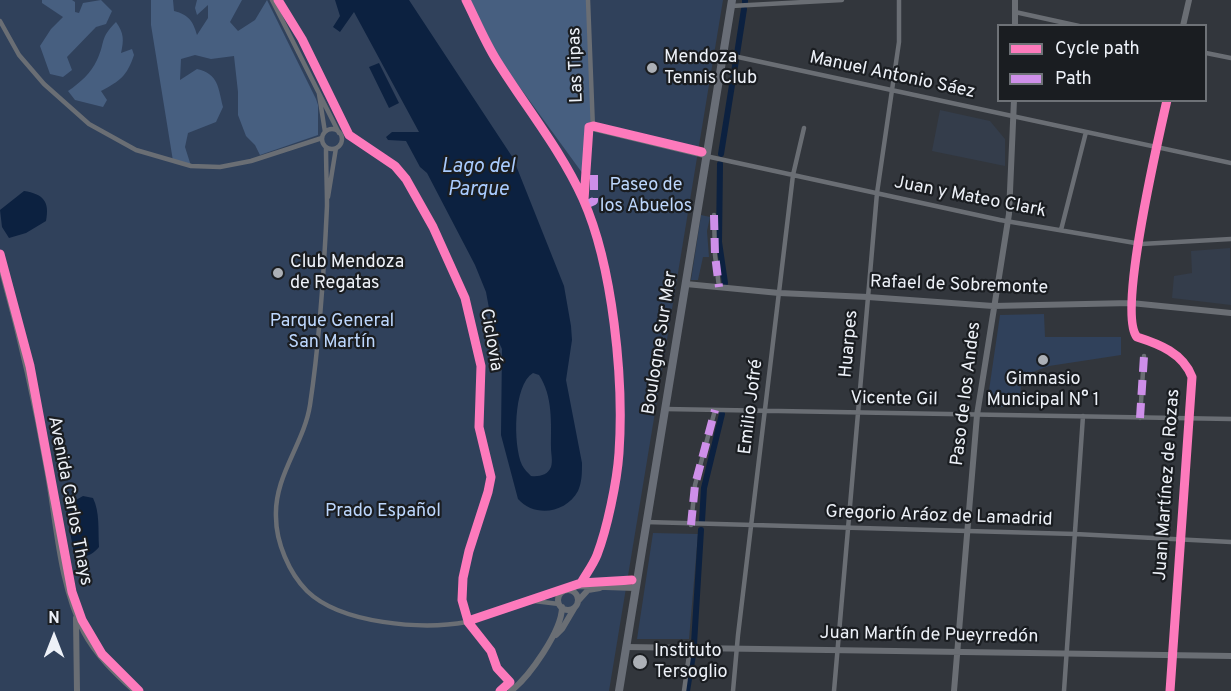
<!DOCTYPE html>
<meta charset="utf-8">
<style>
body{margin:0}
#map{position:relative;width:1231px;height:691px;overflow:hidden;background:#32363c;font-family:Overpass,sans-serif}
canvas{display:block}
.legend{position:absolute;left:997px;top:24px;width:210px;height:78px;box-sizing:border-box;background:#1a1d21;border:2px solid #6e7277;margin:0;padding:8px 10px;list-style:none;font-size:18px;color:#edf1f8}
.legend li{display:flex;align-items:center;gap:12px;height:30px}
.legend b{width:30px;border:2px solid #6e7277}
.north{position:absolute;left:24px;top:607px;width:60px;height:60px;-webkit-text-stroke:4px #1a1d21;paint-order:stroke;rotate:0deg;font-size:16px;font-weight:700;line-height:24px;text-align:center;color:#edf1f8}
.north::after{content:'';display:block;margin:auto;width:21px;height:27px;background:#edf1f8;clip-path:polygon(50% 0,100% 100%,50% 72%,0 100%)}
</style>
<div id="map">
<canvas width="1231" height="691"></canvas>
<ul class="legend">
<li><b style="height:8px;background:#fd7abc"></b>Cycle path</li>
<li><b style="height:8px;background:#ce8fe9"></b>Path</li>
</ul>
<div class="north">N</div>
</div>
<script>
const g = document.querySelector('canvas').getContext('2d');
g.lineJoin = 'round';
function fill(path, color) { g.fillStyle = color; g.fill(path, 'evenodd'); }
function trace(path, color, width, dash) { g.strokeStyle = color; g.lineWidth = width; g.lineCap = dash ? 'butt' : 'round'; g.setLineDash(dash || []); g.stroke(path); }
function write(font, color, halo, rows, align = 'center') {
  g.font = font + ' Overpass,sans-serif'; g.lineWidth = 4.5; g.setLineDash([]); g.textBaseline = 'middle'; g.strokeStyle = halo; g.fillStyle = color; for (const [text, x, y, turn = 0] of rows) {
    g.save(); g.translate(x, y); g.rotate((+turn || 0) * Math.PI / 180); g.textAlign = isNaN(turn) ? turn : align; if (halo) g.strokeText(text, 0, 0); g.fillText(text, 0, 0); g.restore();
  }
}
const built = new Path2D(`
 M940 110 990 121 1005 139V166L932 151Z
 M1230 248 1231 305 1172 298 1174 276 1192 273 1191 251Z`);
const green = new Path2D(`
 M0 0H723L609 691H0Z
 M701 215 710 217 707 231 709 257H703L698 280H691Z
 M1044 314 1045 337H1121V355L1049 366 1022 376 1019 407H989L987 404 1000 315Z
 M653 533 698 534 689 639H637Z`);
const forest = new Path2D(`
 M42 0H72L75 2V12L79 13 83 3 101 0 112 11 106 24 96 27 67 57 72 70 63 77 50 74 40 46 51 29 63 17 42 3Z
 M151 0H173L174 11C189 15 193 21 197 35L208 18V5L197 15 195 8 197 0H242L230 22 238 31 255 20 267 0 316 99 318 105V135L260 155 255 145 246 136 238 115V92L234 56 211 59 195 55 181 59 180 80 197 69C219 74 218 88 223 107L216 122 188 133 185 147 191 166 173 161 151 25Z
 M468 0H588L593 126 589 127 583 174 497 56Z
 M116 22C124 33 124 40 121 53L132 49 134 55C127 76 120 81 101 91L107 100 103 107 75 100 68 91C80 83 91 73 97 60 106 41 99 39 116 22Z`);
const water = new Path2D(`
 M335 0H409L513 158 564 286 571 326 572 340 566 380 582 463C582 473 582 482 578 491 566 513 535 518 518 499L501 435 502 349 493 330 486 292 475 265 427 173 420 167 406 141 388 140 386 137 392 132H419L354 12 340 32 333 27 340 16ZM533 373 539 375C553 396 551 423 551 448 551 454 553 461 551 467 548 475 539 477 531 476 528 473 524 469 522 465 513 445 513 385 533 373Z
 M379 63 399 103 389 108 369 67Z
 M24 191C43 194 50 201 46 221L26 233 9 238 2 227 0 210Z
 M83 496 93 498C100 512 98 530 99 547 91 556 86 558 74 554L66 509 74 501Z`);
const canal = new Path2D(`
 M745 2V0
 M737 54 744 9
 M721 154 736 60
 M720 164 719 242 725 283
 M702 521 704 488 722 414
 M694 644 701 530
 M687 691 693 655`);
const minor = new Path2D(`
 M272 0 339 133
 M588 0 593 129 701 155 1000 220 1141 244 1231 239
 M731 6 842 0
 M1015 12 1079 26
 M0 21 19 55 44 84 89 124 136 150 191 166 220 167 251 161 322 138
 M1206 53 1231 58
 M724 54 1231 163
 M319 94 325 132
 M322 139a10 10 0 1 1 20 0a10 10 0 1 1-20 0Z
 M326 147C326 167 327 187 327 206 324 272 320 339 310 405 304 444 274 476 276 517 276 542 289 573 307 591 341 624 422 630 467 622 480 619 493 613 506 609 525 603 543 597 562 592
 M328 197 336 148
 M714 215 715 255 719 287
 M1061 230 1086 132
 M665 409 1231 419
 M1140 418 1144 356
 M646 522 1075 534 1231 542
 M691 525 695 485 715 410
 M534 601 559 604
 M684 691 690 648
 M733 691 738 635 793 175 804 128
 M834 691 877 193 899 42V0
 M1064 691 1083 416`);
const tertiary = new Path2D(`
 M1015 26V0
 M1183 26 1189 0
 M1167 100C1159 136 1117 314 1137 337 1159 344 1183 353 1192 377L1170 691
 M0 264C19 331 35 400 47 469 57 523 59 582 84 632 96 655 116 674 135 691
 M686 284 779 293 868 297 993 306 1131 303 1231 313
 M571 590 576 586 635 588
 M558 600a10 10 0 1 1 20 0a10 10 0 1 1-20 0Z
 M578 601 588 590 600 588
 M76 618 77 691
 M556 635 562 629 575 607
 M626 647 1231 656
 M511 691C529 677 562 631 562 607
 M954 691 977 415 1009 214 1014 100`);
const primary = new Path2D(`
 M619 691 732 0`);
const quiet = new Path2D(`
 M583 206 594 201V171
 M714 215 715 255 719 287
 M1140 418 1144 356
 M691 525 695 485 715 410`);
const cycleway = new Path2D(`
 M278 0 302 39 349 135 395 166 406 179 433 227 465 298 481 366 479 427 491 477 488 492 469 551 463 578 462 600 468 621 581 583 632 580
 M466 0C476 20 485 42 497 61 525 106 561 150 583 199 613 266 624 380 619 453 617 482 607 529 597 555 593 565 586 574 581 583
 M1167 100C1159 136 1117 314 1137 337 1159 344 1183 353 1192 377L1170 691
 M584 200 589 127 593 126 702 152
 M0 254 30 366 72 592 82 620 102 654 139 691
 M468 622 491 651 497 668 510 682 500 691`);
const markers = [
 [652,68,6,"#acb0b6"],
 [278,273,6,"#acb0b6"],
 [1043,360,6,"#acb0b6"],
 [640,662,8,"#acb0b6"]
];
const poiNames = [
 ["Mendoza",664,58],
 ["Tennis Club",664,79],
 ["Club Mendoza",290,263],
 ["de Regatas",290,284],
 ["Gimnasio",1043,380,"center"],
 ["Municipal N° 1",1043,401,"center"],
 ["Instituto",654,652],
 ["Tersoglio",654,673]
];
const streetNames = [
 ["Las Tipas",577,65,-92],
 ["Manuel Antonio Sáez",892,76,12],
 ["Juan y Mateo Clark",970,198,11],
 ["Rafael de Sobremonte",959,286,2],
 ["Ciclovía",490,340,80],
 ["Boulogne Sur Mer",661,343,-81],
 ["Huarpes",850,344,-85],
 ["Paso de los Andes",967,394,-83],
 ["Vicente Gil",894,400,1],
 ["Emilio Jofré",752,407,-83],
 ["Juan Martínez de Rozas",1168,485,-86],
 ["Avenida Carlos Thays",69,501,79],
 ["Gregorio Aráoz de Lamadrid",939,517,2],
 ["Juan Martín de Pueyrredón",929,636,1]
];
const parkNames = [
 ["Paseo de",646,186],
 ["los Abuelos",646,207],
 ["Parque General",332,322],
 ["San Martín",332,343],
 ["Prado Español",383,512]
];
const waterNames = [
 ["Lago del",478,168],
 ["Parque",478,191]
];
fill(built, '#343d4b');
fill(green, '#30415b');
fill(forest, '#475f80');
fill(water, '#0c2140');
trace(canal, '#0c2140', 6);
trace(minor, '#6a6e74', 4.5);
trace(tertiary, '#6a6e74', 6);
trace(primary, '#696e77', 8);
trace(quiet, '#ce8fe9', 8, [15, 8]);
trace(cycleway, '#fd7abc', 9);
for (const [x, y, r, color] of markers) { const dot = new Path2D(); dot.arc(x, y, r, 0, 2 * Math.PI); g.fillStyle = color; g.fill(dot); trace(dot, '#1a1d21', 2); }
write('18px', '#edf1f8', '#1a1d21', poiNames, 'left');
write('18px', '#edf1f8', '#1a1d21', streetNames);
write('18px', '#bdd7fd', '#1a1d21', parkNames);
write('italic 20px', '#a9cbfe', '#1a1d21', waterNames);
</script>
